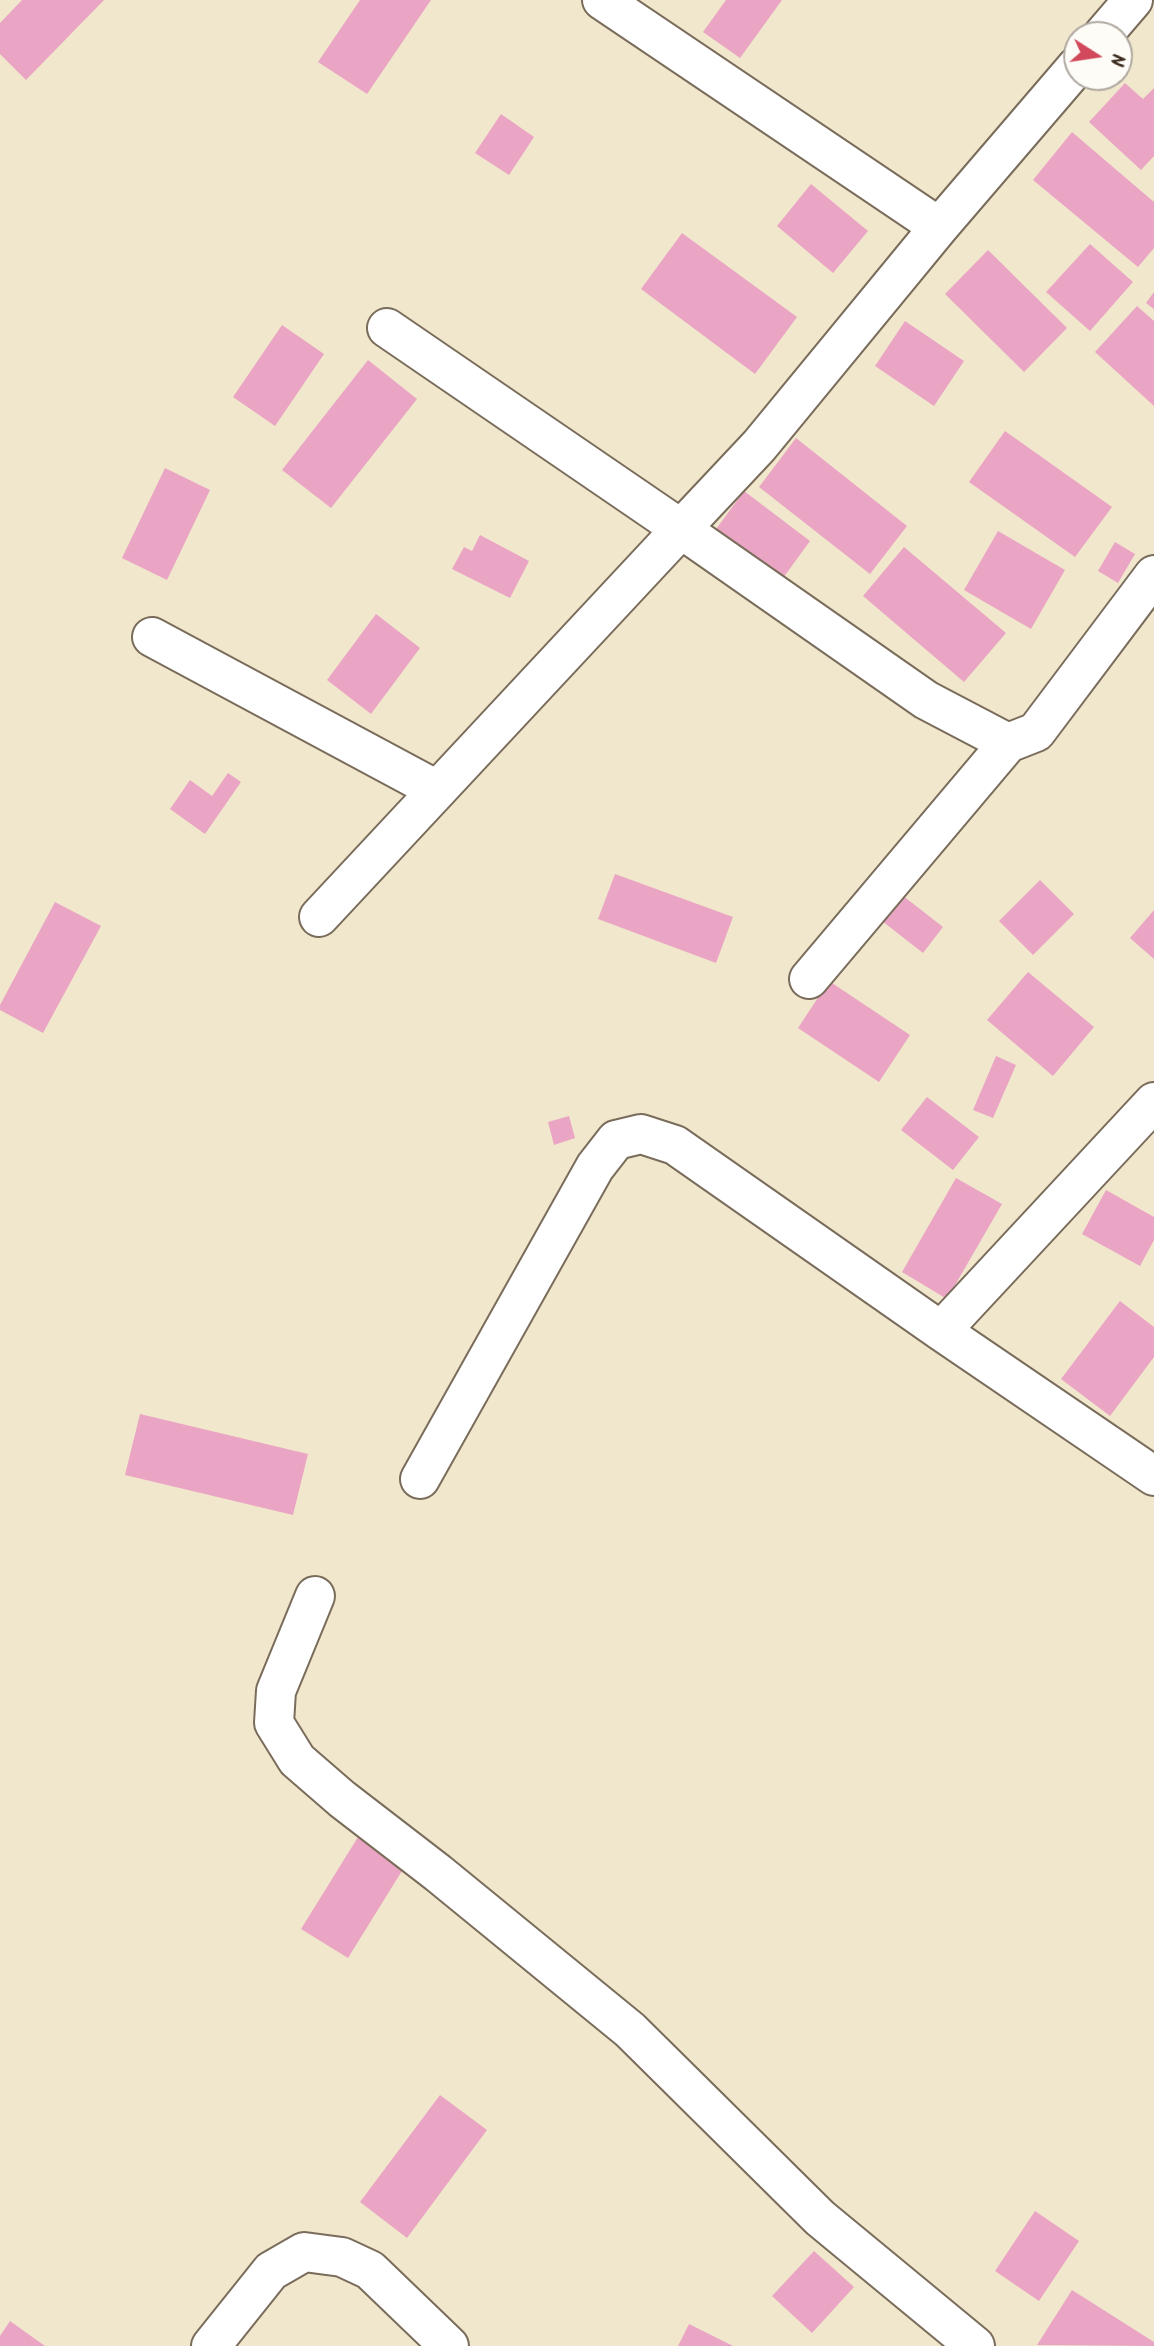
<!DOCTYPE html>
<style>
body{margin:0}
#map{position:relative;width:1154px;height:2346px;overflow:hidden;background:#f0e7cc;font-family:Kalam,sans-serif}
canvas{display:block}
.north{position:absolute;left:1063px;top:21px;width:70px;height:70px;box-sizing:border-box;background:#fdfcf7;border:2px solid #afa8a0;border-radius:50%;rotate:102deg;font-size:19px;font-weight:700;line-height:28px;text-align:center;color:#3b2a1e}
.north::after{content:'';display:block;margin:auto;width:24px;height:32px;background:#d1495b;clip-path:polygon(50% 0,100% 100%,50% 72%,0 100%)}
</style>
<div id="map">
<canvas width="1154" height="2346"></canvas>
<div class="north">N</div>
</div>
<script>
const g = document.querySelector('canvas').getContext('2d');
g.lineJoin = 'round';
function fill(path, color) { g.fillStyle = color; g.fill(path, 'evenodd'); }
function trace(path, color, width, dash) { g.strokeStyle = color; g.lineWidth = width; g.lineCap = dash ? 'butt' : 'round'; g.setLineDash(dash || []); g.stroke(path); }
const building = new Path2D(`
 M22 0H104L26 80 0 54V23Z
 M360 0H431L367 94 318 62Z
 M726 0H782L740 58 703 32Z
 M1125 83 1143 99 1154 88V156L1141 170 1089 122Z
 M501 114 534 137 509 175 475 153Z
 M1072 132 1154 202V248L1138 267 1033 180Z
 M811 184 868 231 833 273 777 226Z
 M682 233 797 317 755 374 641 289Z
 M1090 244 1133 282 1090 331 1046 292Z
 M988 250 1067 328 1024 372 945 294Z
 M1154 292V309L1146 303Z
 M1137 306 1154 321V406L1095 352Z
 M905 321 964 361 934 406 875 366Z
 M282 325 324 354 275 426 233 397Z
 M368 360 417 399 331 508 282 470Z
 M1005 431 1112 507 1075 557 969 482Z
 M796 438 907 526 870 574 759 487Z
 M165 468 210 490 167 580 122 558Z
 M744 491 810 541 775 589 708 540Z
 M998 531 1065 570 1031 629 964 590Z
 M480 535 529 561 510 598 452 569 464 547 472 551Z
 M1115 542 1135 554 1118 583 1098 571Z
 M904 547 1006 633 964 682 863 596Z
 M376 614 420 648 371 714 327 680Z
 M228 773 241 782 205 834 170 809 190 780 212 796Z
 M615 874 733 917 716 963 598 919Z
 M1040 880 1074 914 1033 955 999 921Z
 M902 895 943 927 923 953 882 921Z
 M55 902 101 926 43 1033 0 1010V1005Z
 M1154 910V959L1130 938Z
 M1028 972 1094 1027 1053 1076 987 1020Z
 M829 981 910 1035 879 1082 798 1028Z
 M996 1056 1016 1065 993 1118 973 1110Z
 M927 1097 979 1137 953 1170 901 1130Z
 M569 1116 575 1138 554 1145 548 1122Z
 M956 1178 1002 1204 947 1299 902 1272Z
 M1106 1190 1154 1217V1240L1140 1266 1082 1234Z
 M1120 1301 1154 1327V1357L1110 1416 1061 1379Z
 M140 1414 308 1454 293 1515 125 1475Z
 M358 1837 405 1866 348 1958 301 1929Z
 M440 2095 487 2130 407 2238 360 2202Z
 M1035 2211 1079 2241 1039 2301 995 2271Z
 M814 2251 854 2287 812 2333 772 2296Z
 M1072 2290 1154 2342V2346L1037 2345Z
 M10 2321 45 2346H0V2336Z
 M689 2324 733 2346H678Z`);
const minor = new Path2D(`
 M602 0 939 227
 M1103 35 1133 0
 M1077 66 939 227 759 446 681 529 926 700 1008 743 1036 732 1154 575
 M152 637 437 790
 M319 917 681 529 387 328
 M809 979 1008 743
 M941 1331 1154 1102
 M420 1479 595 1167 616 1140 641 1134 675 1145 941 1331 1154 1476
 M315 1596 276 1691 274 1723 297 1760 342 1799 438 1873 630 2030 820 2218 975 2346
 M211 2346 271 2271 304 2252 342 2257 370 2270 449 2346`);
fill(building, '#eba5c4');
trace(minor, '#7a6c5b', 42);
trace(minor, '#fff', 38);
</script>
